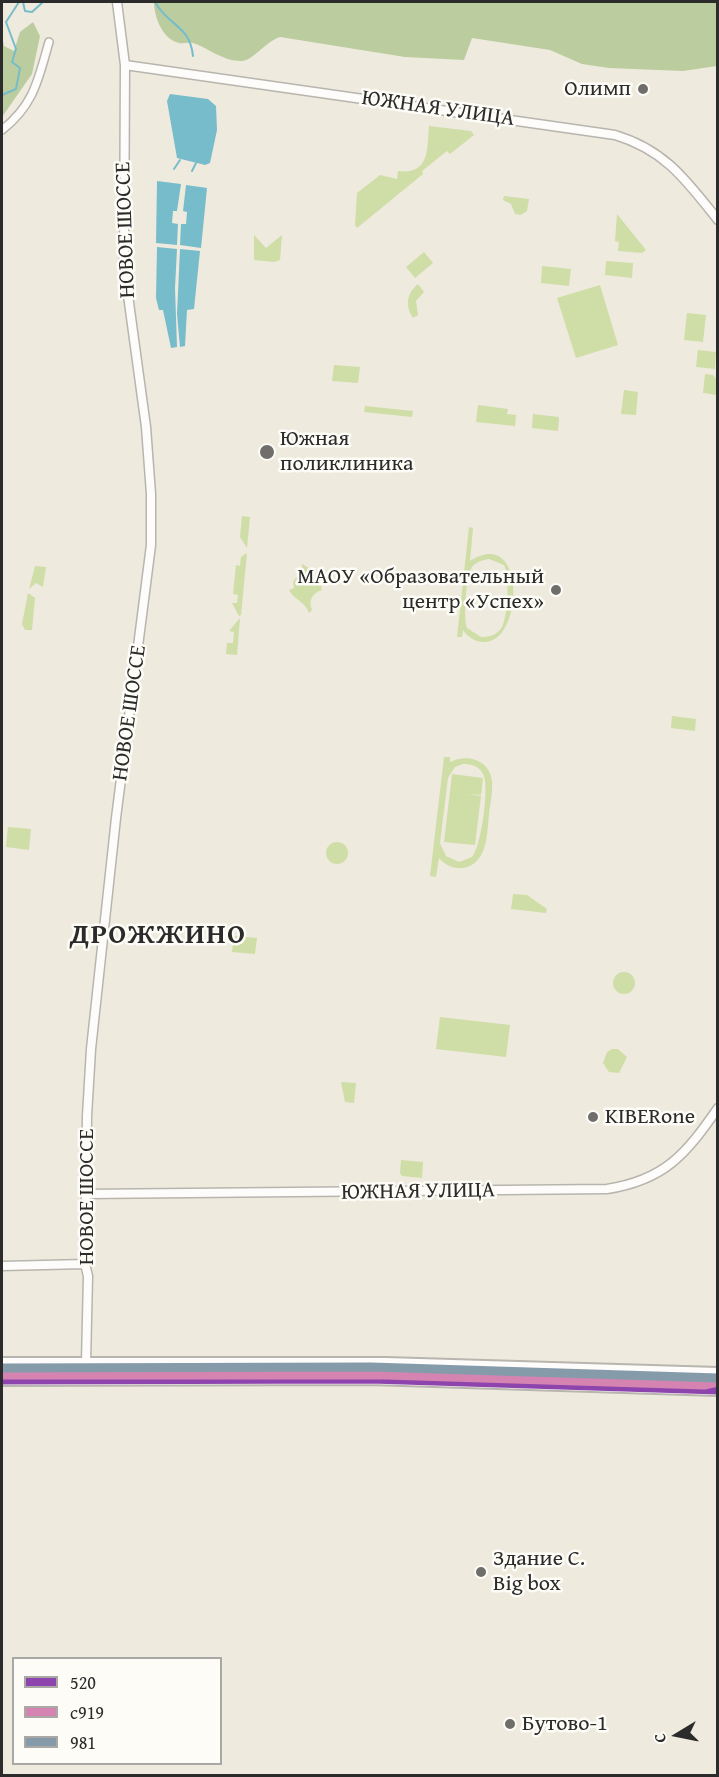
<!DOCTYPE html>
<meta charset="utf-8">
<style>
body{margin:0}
#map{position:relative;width:719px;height:1777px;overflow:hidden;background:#efeade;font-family:"Gentium Book Plus",serif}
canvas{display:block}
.frame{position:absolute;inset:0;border:3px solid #2b2b2b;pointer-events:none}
.legend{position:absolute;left:12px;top:1657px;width:210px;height:108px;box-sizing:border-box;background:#fdfcf7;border:2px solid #a9a8a5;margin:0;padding:8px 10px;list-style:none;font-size:18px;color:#2b2b2b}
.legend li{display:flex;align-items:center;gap:12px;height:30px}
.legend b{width:30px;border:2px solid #a9a8a5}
.north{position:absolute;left:647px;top:1705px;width:60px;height:60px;-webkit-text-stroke:4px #fdfcf7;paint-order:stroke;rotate:260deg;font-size:16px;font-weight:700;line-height:24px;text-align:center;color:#2b2b2b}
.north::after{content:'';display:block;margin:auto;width:21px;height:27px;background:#2b2b2b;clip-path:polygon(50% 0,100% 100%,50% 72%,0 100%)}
</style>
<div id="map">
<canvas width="719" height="1777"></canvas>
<div class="frame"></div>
<ul class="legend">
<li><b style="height:8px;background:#8e44ad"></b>520</li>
<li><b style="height:8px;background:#d584b1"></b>с919</li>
<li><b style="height:8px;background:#869baa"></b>981</li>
</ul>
<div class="north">С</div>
</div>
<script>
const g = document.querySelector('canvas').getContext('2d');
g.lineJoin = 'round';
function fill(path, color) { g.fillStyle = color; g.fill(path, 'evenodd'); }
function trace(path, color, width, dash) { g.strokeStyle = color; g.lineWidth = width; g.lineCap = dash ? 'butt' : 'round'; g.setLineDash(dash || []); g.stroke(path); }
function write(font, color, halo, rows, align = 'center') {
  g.font = font + ' "Gentium Book Plus",serif'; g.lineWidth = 5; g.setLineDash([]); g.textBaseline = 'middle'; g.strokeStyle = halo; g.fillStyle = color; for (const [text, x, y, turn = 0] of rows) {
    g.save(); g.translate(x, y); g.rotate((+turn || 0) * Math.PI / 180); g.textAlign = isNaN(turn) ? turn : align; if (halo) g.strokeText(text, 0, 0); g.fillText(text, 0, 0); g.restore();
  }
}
const green = new Path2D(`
 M429 126 471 131 474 135 450 154 447 151 422 171 423 174 357 228 355 225 357 193 380 175 397 179 398 171C430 175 427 149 429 126Z
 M504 196 529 199 527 211 521 215 515 214 511 204 503 200Z
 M617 214 646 250 642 253 618 251 619 242 615 241Z
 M254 235 266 248 282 235 280 260 274 262 254 260Z
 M424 252 433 263 415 278 406 267Z
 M606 261 633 263 632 278 605 275Z
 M542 266 571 269 569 286 541 283Z
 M418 284 424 292 416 301 418 315 413 318C405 306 406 294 418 284Z
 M600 285 618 345 576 358 557 298Z
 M687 313 706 315 703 342 684 340Z
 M698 350 716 352 715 369 696 367Z
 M334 365 360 367 358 383 332 381Z
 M705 374 713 375 717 380V395L703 393Z
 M624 390 638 392 636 415 621 414Z
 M478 405 508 409 507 414 516 415 515 426 476 422Z
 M365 406 413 411 412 417 364 412Z
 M533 414 559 417 558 431 532 428Z
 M242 516 250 517 247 548 240 537Z
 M469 527 473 528 470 561C526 525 524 639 486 642 476 643 468 637 463 630L462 637H457ZM489 559 504 565C510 575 508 616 502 627 497 635 490 637 481 637L467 628C463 618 466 575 472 567 476 562 482 560 489 559Z
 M247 553 241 615 239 616 232 603H237L238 595 233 594 236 565 240 566 241 557Z
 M302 564 309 568V579L320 581 322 590C312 593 308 601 312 610L309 613C305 601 294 600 289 590L294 588 293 582 302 570Z
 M35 566 46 567 43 587 36 583 29 589Z
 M28 593 35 598 32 630H25L22 624Z
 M240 618 237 655 226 654 227 643H233L234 632 229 631Z
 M672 716 696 719 695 731 671 728Z
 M444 757H450V762C467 753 490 760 492 781 493 792 490 804 489 814 487 833 488 864 463 868 453 869 445 865 439 858L436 877 430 876ZM463 764C471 764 479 766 483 774 490 785 481 848 472 857L459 862 446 856 440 843 448 778 455 767Z
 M452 774 483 778 481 795 467 794 481 796 475 845 444 842Z
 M8 827 31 829 29 850 6 847Z
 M326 853a11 11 0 1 1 22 0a11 11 0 1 1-22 0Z
 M513 894 527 895 547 909 546 913 511 909Z
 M234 936 257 938 255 954 232 952Z
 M613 983a11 11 0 1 1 22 0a11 11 0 1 1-22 0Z
 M440 1017 510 1025 506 1057 436 1049Z
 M612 1049H618L627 1057 619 1073 609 1072 603 1063 607 1052Z
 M341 1082 356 1083 354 1103 345 1102Z
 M401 1160 423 1162 422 1178 402 1176 400 1173Z`);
const forest = new Path2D(`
 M154 2H717V66L683 71 609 68 582 64 550 50 472 38 464 60 405 57 280 37C265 42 253 61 241 61 222 61 209 48 193 43 188 42 183 44 179 43 162 39 154 16 154 2Z
 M33 22 40 36 32 74 2 117V35L4 46 14 51 20 32Z`);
const water = new Path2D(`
 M170 94 208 99 216 106 217 130 210 163 205 165 177 158 167 101Z
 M157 181 181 184 177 211H173L172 223 178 224 177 245 156 243Z
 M186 185 207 188 201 248 180 245 181 224H186L187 212 183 211Z
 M157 247 177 249 175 288 177 347 171 348 163 310H159L156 298Z
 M180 249 200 251 194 309 187 310 185 346 180 347 177 314Z`);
const stream = new Path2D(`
 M155 2C168 26 190 25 193 56
 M2 95 16 89 20 68 12 62 16 49 6 22 19 2H23L25 11 32 12 43 2
 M174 169 180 160
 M192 171 196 163`);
const minor = new Path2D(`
 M2 130C34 105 38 80 49 42`);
const tertiary = new Path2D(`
 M125 65 615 135C665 150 686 180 718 220
 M85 1194 607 1189C665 1180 686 1154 718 1108
 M2 1266 85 1264
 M86 1362 88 1276 85 1264 87 1116 91 1049 116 818 151 545V494L146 427 124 266 125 65 117 2`);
const primary = new Path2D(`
 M2 1363H386L718 1373
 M2 1380 371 1379 718 1390`);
const bus1 = new Path2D(`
 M2 1380 371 1379 718 1390`);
const bus2 = new Path2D(`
 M2 1375H386L704 1385 718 1382`);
const bus3 = new Path2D(`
 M2 1368 371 1367 718 1378`);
const markers = [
 [643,89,6,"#706e6a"],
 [267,452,8,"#706e6a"],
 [556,590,6,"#706e6a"],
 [593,1117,6,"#706e6a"],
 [481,1572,6,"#706e6a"],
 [510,1724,6,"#706e6a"]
];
const poiNames = [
 ["Олимп",631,89,"right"],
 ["Южная",280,439],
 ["поликлиника",280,464],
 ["МАОУ «Образовательный",544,577,"right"],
 ["центр «Успех»",544,602,"right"],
 ["KIBERone",605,1117],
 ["Здание C.",493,1559],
 ["Big box",493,1584],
 ["Бутово-1",522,1724]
];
const streetNames = [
 ["ЮЖНАЯ УЛИЦА",438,109,8],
 ["НОВОЕ ШОССЕ",126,230,-92],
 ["НОВОЕ ШОССЕ",130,713,-82],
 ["ЮЖНАЯ УЛИЦА",418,1192,-1],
 ["НОВОЕ ШОССЕ",87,1197,-90]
];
const districtNames = [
 ["ДРОЖЖИНО",158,936]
];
fill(green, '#cfdda7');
fill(forest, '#bbcd9e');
fill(water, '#77bccb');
trace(stream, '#77bccb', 2);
trace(minor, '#b8b5ae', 10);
trace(tertiary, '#b8b5ae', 11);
trace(primary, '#b8b5ae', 14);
trace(minor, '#fdfcfa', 7);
trace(tertiary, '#fdfcfa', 8);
trace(primary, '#fdfcfa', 10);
trace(bus1, '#8e44ad', 9);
trace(bus2, '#d584b1', 9);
trace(bus3, '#869baa', 9);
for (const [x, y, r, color] of markers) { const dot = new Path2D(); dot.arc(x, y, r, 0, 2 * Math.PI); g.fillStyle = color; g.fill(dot); trace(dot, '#fdfcf7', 2); }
write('22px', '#2b2b2b', '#fdfcf7', poiNames, 'left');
write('22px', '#2b2b2b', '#fdfcf7', streetNames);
g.letterSpacing = '1.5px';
write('bold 28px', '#2b2b2b', '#fdfcf7', districtNames);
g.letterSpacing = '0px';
</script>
